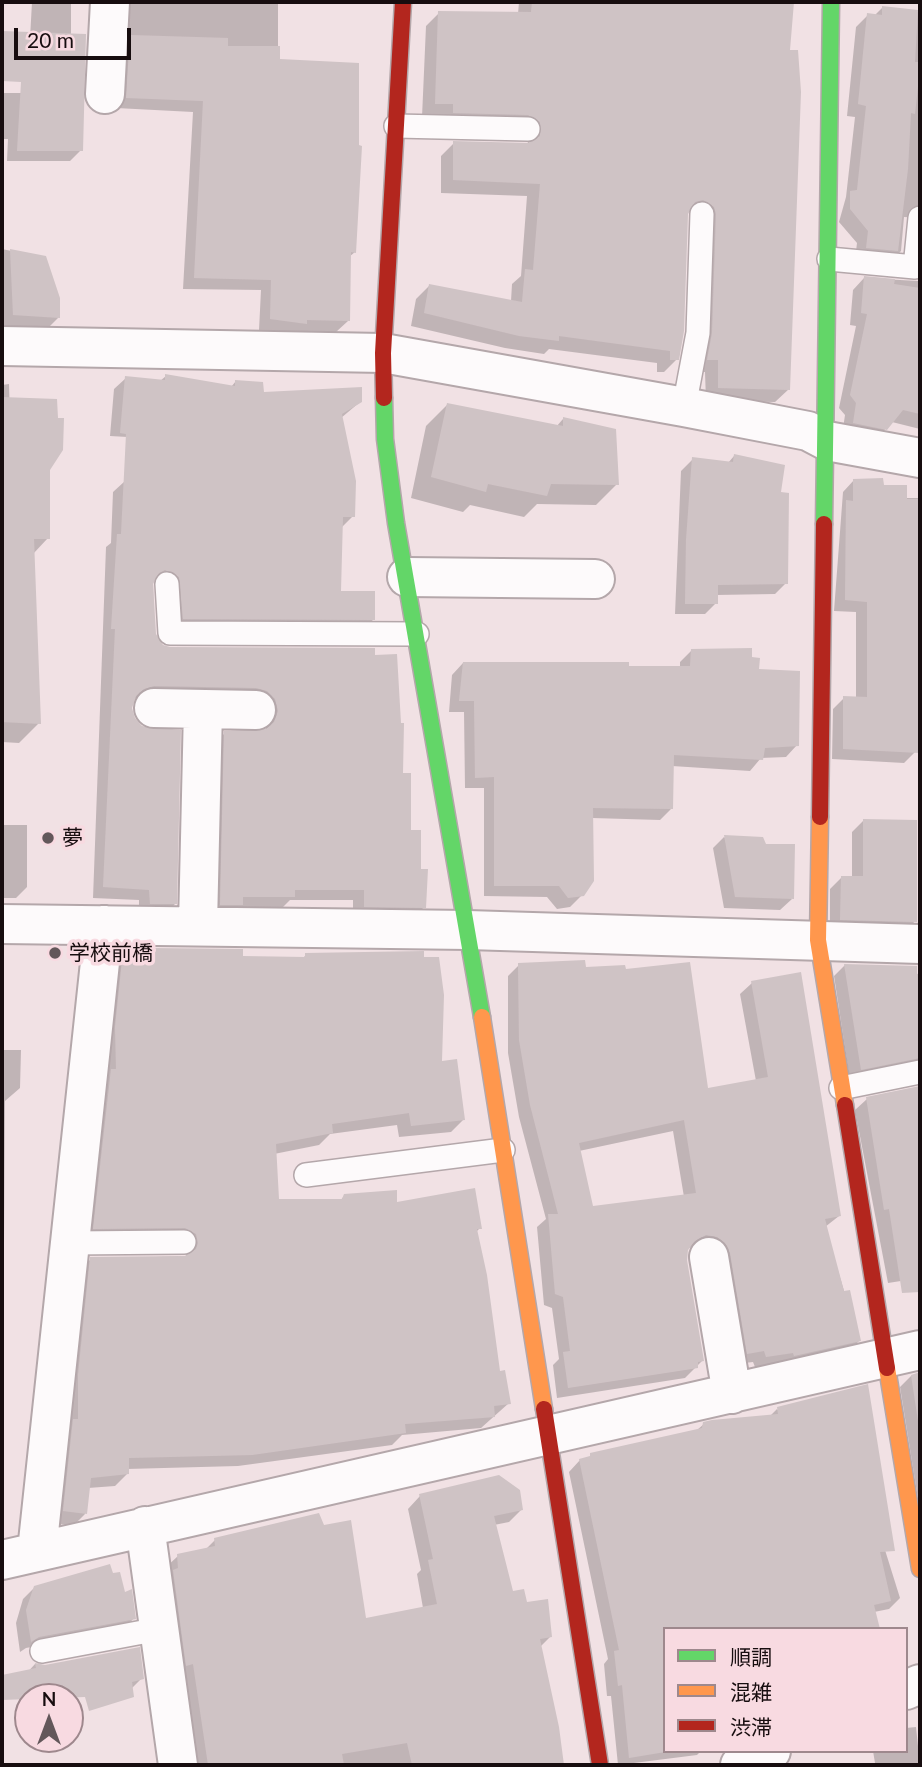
<!DOCTYPE html>
<meta charset="utf-8">
<style>
body{margin:0}
#map{position:relative;width:922px;height:1767px;overflow:hidden;background:#f1e1e4;font-family:Lato,"Noto Sans JP",sans-serif}
canvas{display:block}
.frame{position:absolute;inset:0;border:4px solid #170d0f;pointer-events:none}
.legend{position:absolute;left:663px;top:1627px;width:245px;height:126px;box-sizing:border-box;background:#f8dae1;border:2px solid #9e888d;margin:0;padding:9px 12px;list-style:none;font-size:21px;color:#170d0f}
.legend li{display:flex;align-items:center;gap:14px;height:35px}
.legend b{width:35px;border:2px solid #9e888d}
.north{position:absolute;left:14px;top:1683px;width:70px;height:70px;box-sizing:border-box;background:#f8dae1;border:2px solid #9e888d;border-radius:50%;rotate:0deg;font-size:19px;font-weight:700;line-height:28px;text-align:center;color:#170d0f}
.north::after{content:'';display:block;margin:auto;width:24px;height:32px;background:#63575a;clip-path:polygon(50% 0,100% 100%,50% 72%,0 100%)}
.scale{position:absolute;left:14px;top:28px;width:117px;height:32px;box-sizing:border-box;border:4px solid #170d0f;border-top:0;padding-left:9px;font-size:21px;line-height:24px;white-space:nowrap;color:#170d0f;-webkit-text-stroke:5px #f8dae1;paint-order:stroke}
</style>
<div id="map">
<canvas width="922" height="1767"></canvas>
<div class="frame"></div>
<ul class="legend">
<li><b style="height:9px;background:#63d668"></b>順調</li>
<li><b style="height:9px;background:#ff974d"></b>混雑</li>
<li><b style="height:9px;background:#b3261e"></b>渋滞</li>
</ul>
<div class="north">N</div>
<div class="scale">20 m</div>
</div>
<script>
const g = document.querySelector('canvas').getContext('2d');
g.lineJoin = 'round';
function fill(path, color) { g.fillStyle = color; g.fill(path, 'evenodd'); }
function trace(path, color, width, dash) { g.strokeStyle = color; g.lineWidth = width; g.lineCap = dash ? 'butt' : 'round'; g.setLineDash(dash || []); g.stroke(path); }
function write(font, color, halo, rows, align = 'center') {
  g.font = font + ' Lato,"Noto Sans JP",sans-serif'; g.lineWidth = 7; g.setLineDash([]); g.textBaseline = 'middle'; g.strokeStyle = halo; g.fillStyle = color; for (const [text, x, y, turn = 0] of rows) {
    g.save(); g.translate(x, y); g.rotate((+turn || 0) * Math.PI / 180); g.textAlign = isNaN(turn) ? turn : align; if (halo) g.strokeText(text, 0, 0); g.fillText(text, 0, 0); g.restore();
  }
}
const shadow = new Path2D(`
 M32 2H71V35L81 150 70 161H7L8 139H2V93H27Z
 M126 2H278V61L355 252 349 257 348 321 336 332 297 331 294 334 259 330 261 290 183 289 193 112 116 108Z
 M519 2H792L788 52 789 389 775 402 706 401 705 372H695L701 220 689 212 686 213 677 359 664 372H657V363L549 349 544 354 505 348 411 326 416 299 429 286 511 301 512 284 521 276 527 196 441 193V156L454 143 528 145 527 135 422 117 426 26 439 13 518 14Z
 M882 8 920 12V226L917 218 904 217 901 251 889 263 855 260 857 243 839 222 846 197 855 117 847 116 856 27 868 15 874 16Z
 M2 249 44 258 59 317 42 334 2 331Z
 M920 257V429L892 422 874 441 842 435 845 415 839 408 856 326 850 325 853 290 864 278 918 281Z
 M166 376 231 387 236 381 262 394 360 402 341 418 353 516 341 528 339 592 374 619 362 630H172L168 588 153 580 154 634 162 646 170 649 374 650 419 871 424 907 413 918 353 917V900H290L282 908H238L210 916 214 744 225 733 265 731 267 724 142 697 133 699 130 708 175 904 164 915H139V900L93 898 106 547 111 543 113 492 125 481 145 438 110 436 114 389 126 378 160 381Z
 M9 384 10 419 2 427V385Z
 M447 405 556 427 563 419 617 484 596 505 537 504 524 517 470 505 463 512 411 498 426 426Z
 M734 456 779 493 786 583 775 594 716 595V603L705 614H675L681 471 693 459 728 463Z
 M2 478 48 479V538L33 554 39 723 19 743 2 742Z
 M854 480 882 486 905 498H920V744L915 745V752L904 763 832 759 833 709 844 698H856V612L834 611 843 492Z
 M692 650 751 659 797 745 786 757 761 758 750 771 672 766 671 809 660 820 592 818 582 895 570 907 557 909 547 897 484 896V788H465L464 712H449L452 675 463 663 680 668V662Z
 M863 821 915 921 904 933 830 930V889L841 878H852V832Z
 M2 825H27V887L16 898H2Z
 M724 837 792 899 780 910 724 908 713 848Z
 M124 952 302 959 306 955 440 1063 463 1120 451 1132 399 1137 397 1125 330 1134 319 1145 274 1154 277 1201H340L344 1196 396 1204 480 1228 476 1232 498 1373 509 1403 481 1428 402 1435 392 1445 238 1466 127 1469V1474L115 1486 88 1488 85 1514 73 1526 52 1523 79 1271 91 1259 186 1256 184 1246 82 1240 112 965Z
 M519 965 584 969 707 1090 756 1081 740 994 752 983 839 1216 825 1227 859 1341 848 1352 755 1367 753 1362 737 1364 706 1248 693 1246 687 1249 686 1260 702 1361 685 1378 557 1398 553 1365 559 1359 552 1308 544 1305 537 1227 546 1219 519 1117 508 1053V976ZM673 1131 684 1197 592 1208 579 1151Z
 M845 965 920 979V1076L850 1080 834 976Z
 M2 1050H21L20 1088 5 1101 4 1245 2 1247Z
 M920 1088V1278L888 1283 855 1110 867 1099Z
 M920 1375V1511L900 1387 911 1376Z
 M777 1409 880 1534 900 1598 889 1609 874 1612 665 1629V1751H701L697 1755 618 1765 611 1696H607L604 1664 608 1659 569 1472 580 1460 697 1430 704 1424 770 1416Z
 M420 1496 522 1509 509 1522 494 1525 512 1593 526 1604 551 1636 540 1647 562 1765H186L165 1568 178 1556 205 1550 215 1540 364 1620 423 1608 417 1574 421 1570 408 1509Z
 M35 1587 134 1618 123 1630 26 1648 20 1652 16 1623 23 1599Z
 M35 1664 142 1678 131 1689 24 1676Z
 M916 1727 920 1765H852L875 1763 873 1751H906V1728Z`);
const building = new Path2D(`
 M532 2H794L790 50H798L801 92 790 390 718 388V360H707L712 333 716 214 714 207 703 200 695 202 688 214 684 331 679 360H670V351L559 336V341L519 336 424 313 429 284 522 302 525 269 533 270 540 184 453 180V141L528 143 540 136V122L528 115 453 113V104H435L438 11 531 12Z
 M882 6 918 10 915 62H920V68L915 114 911 113 908 169 898 251 866 248 868 231 850 209V191L857 190 866 106 858 104 867 13 882 15Z
 M2 31 86 34 83 151H17L21 82 2 81Z
 M130 35 228 38V46H280V59L359 63V145L362 146 356 253 351 252 350 321 307 320V324L270 319 271 280 194 278 203 101 126 98Z
 M10 249 46 256 60 298V318L13 315Z
 M864 276 895 279 894 284 920 288V414L903 410 887 430 853 423 856 403 850 395 867 314 861 313Z
 M165 374 235 386V380L263 382 264 392 362 387V402L342 414 356 481 355 517H343L341 591H375V620L183 619 179 577 165 570 159 573 153 584 156 634 163 645 170 647 375 648V655L397 654 401 723H404L403 773H411V830H421V869H428L426 908 364 907V890H295V897H243V905H220L224 731 266 729 274 722 278 711 275 699 267 691 256 688 154 686 144 689 136 696 132 708 135 718 142 726 181 730 177 904H150L149 890 103 887 115 629H111L117 534H121L126 434 120 433 125 376 165 380Z
 M2 397 57 399 58 418H64L63 450 50 470V539H34L41 724 2 722Z
 M447 403 563 426V417L616 429 619 485 551 484 547 496 488 484 486 492 431 477Z
 M734 454 785 465 781 492 789 493 788 584 718 585V604H685L686 540 692 457 733 462Z
 M883 478 884 485H907V499H920V753L843 749V696L867 697V602L845 600 846 500 853 501V479Z
 M752 648V657L760 658 759 669 800 671 799 746 765 748 763 760 674 755 673 809 593 808 594 881 584 896 568 898 559 886H494V777L475 778 474 701H459L463 662H629V666H690L691 649Z
 M863 819 917 820V922L840 920 841 876H863Z
 M724 835 763 837 766 844H795L794 899 735 897Z
 M151 948 243 949V956L305 957V953L424 951V957H439L444 995 442 1061 457 1059 465 1120 411 1126 409 1113 332 1124 333 1133 276 1144 279 1199H342L344 1194 397 1190V1202L475 1188 482 1229H477L487 1275 500 1371 505 1370 511 1404 494 1406 495 1417 405 1424 406 1433 252 1455 129 1458V1474L91 1478 87 1514 63 1511 73 1419H78V1375L90 1257 185 1256 196 1249 198 1243 196 1234 185 1228 93 1229 111 1069H116L115 1027 123 951H151Z
 M585 960 586 967 625 965 626 969 690 962 708 1088 768 1077 751 981 801 972 841 1216 825 1219 844 1291 850 1290 861 1341 794 1356 793 1353 766 1357 764 1351 747 1354 730 1253 725 1243 717 1237 706 1235 695 1241 688 1250 687 1260 704 1361 698 1362V1368L568 1388 563 1352 570 1351 563 1297 555 1294 548 1214H558L530 1105 519 1040 518 963ZM684 1120 696 1193 593 1206 579 1143Z
 M844 964 917 966V974L920 973V1058L861 1070Z
 M920 1086V1292L902 1293 889 1209 884 1210 866 1097Z
 M920 1372V1434L911 1375Z
 M868 1384 895 1551 880 1552 891 1601 874 1605 880 1629H665V1752L629 1758 622 1685 618 1686 614 1651 619 1650 579 1459 590 1456V1453L702 1428 703 1422 712 1420 778 1414 777 1407Z
 M499 1475 520 1490 523 1510 494 1516 513 1591 524 1589 527 1602 548 1599 552 1637 540 1639 559 1727 564 1765H412L407 1743 342 1754 344 1765H208L193 1664 186 1666 173 1570 178 1568 177 1554 215 1546 214 1538 319 1513 324 1525 351 1520 366 1618 437 1604 428 1560 433 1559 419 1494Z
 M110 1564 113 1573 120 1572 125 1592 132 1589 136 1619 39 1637 31 1642 26 1610 34 1586Z
 M140 1647 144 1679 132 1682 134 1697 89 1711 85 1697 2 1700V1675L36 1668 35 1663 45 1665Z`);
const lane = new Path2D(`
 M396 126 528 129
 M829 259 915 267 920 218
 M684 407 698 333 702 214
 M167 584 170 633 417 634
 M841 1088 920 1072
 M306 1175 503 1150
 M70 1243 184 1242
 M42 1651 159 1629`);
const street = new Path2D(`
 M105 94 110 2
 M2 346 383 353 684 407 808 431 827 441 920 458
 M407 577 595 579
 M154 708 256 710
 M2 924 468 930 920 944
 M198 925 203 709
 M709 1257 732 1394
 M145 1526 178 1765
 M37 1551 104 925
 M2 1560 920 1350
 M906 1690 920 1684
 M740 1765 771 1751`);
const fast = new Path2D(`
 M384 398 385 439 396 523 482 1017
 M824 524 831 2`);
const slow = new Path2D(`
 M820 817 818 940 845 1105
 M482 1017 544 1409
 M887 1368 920 1569`);
const jam = new Path2D(`
 M384 398 383 353 403 2
 M820 817 824 524
 M845 1105 887 1368
 M544 1409 600 1765`);
const markers = [
 [48,838,7,"#63575a"],
 [55,953,7,"#63575a"]
];
const poiNames = [
 ["夢",62,838],
 ["学校前橋",69,953]
];
fill(shadow, '#0003');
fill(building, '#cfc3c5');
trace(lane, '#b4a7aa', 26);
trace(street, '#b4a7aa', 42);
trace(fast, '#b4a7aa', 19);
trace(slow, '#b4a7aa', 19);
trace(jam, '#b4a7aa', 19);
trace(lane, '#fdfafb', 23);
trace(street, '#fdfafb', 38);
trace(fast, '#63d668', 16);
trace(slow, '#ff974d', 16);
trace(jam, '#b3261e', 16);
for (const [x, y, r, color] of markers) { const dot = new Path2D(); dot.arc(x, y, r, 0, 2 * Math.PI); g.fillStyle = color; g.fill(dot); trace(dot, '#f8dae1', 2.5); }
write('21px', '#170d0f', '#f8dae1', poiNames, 'left');
</script>
